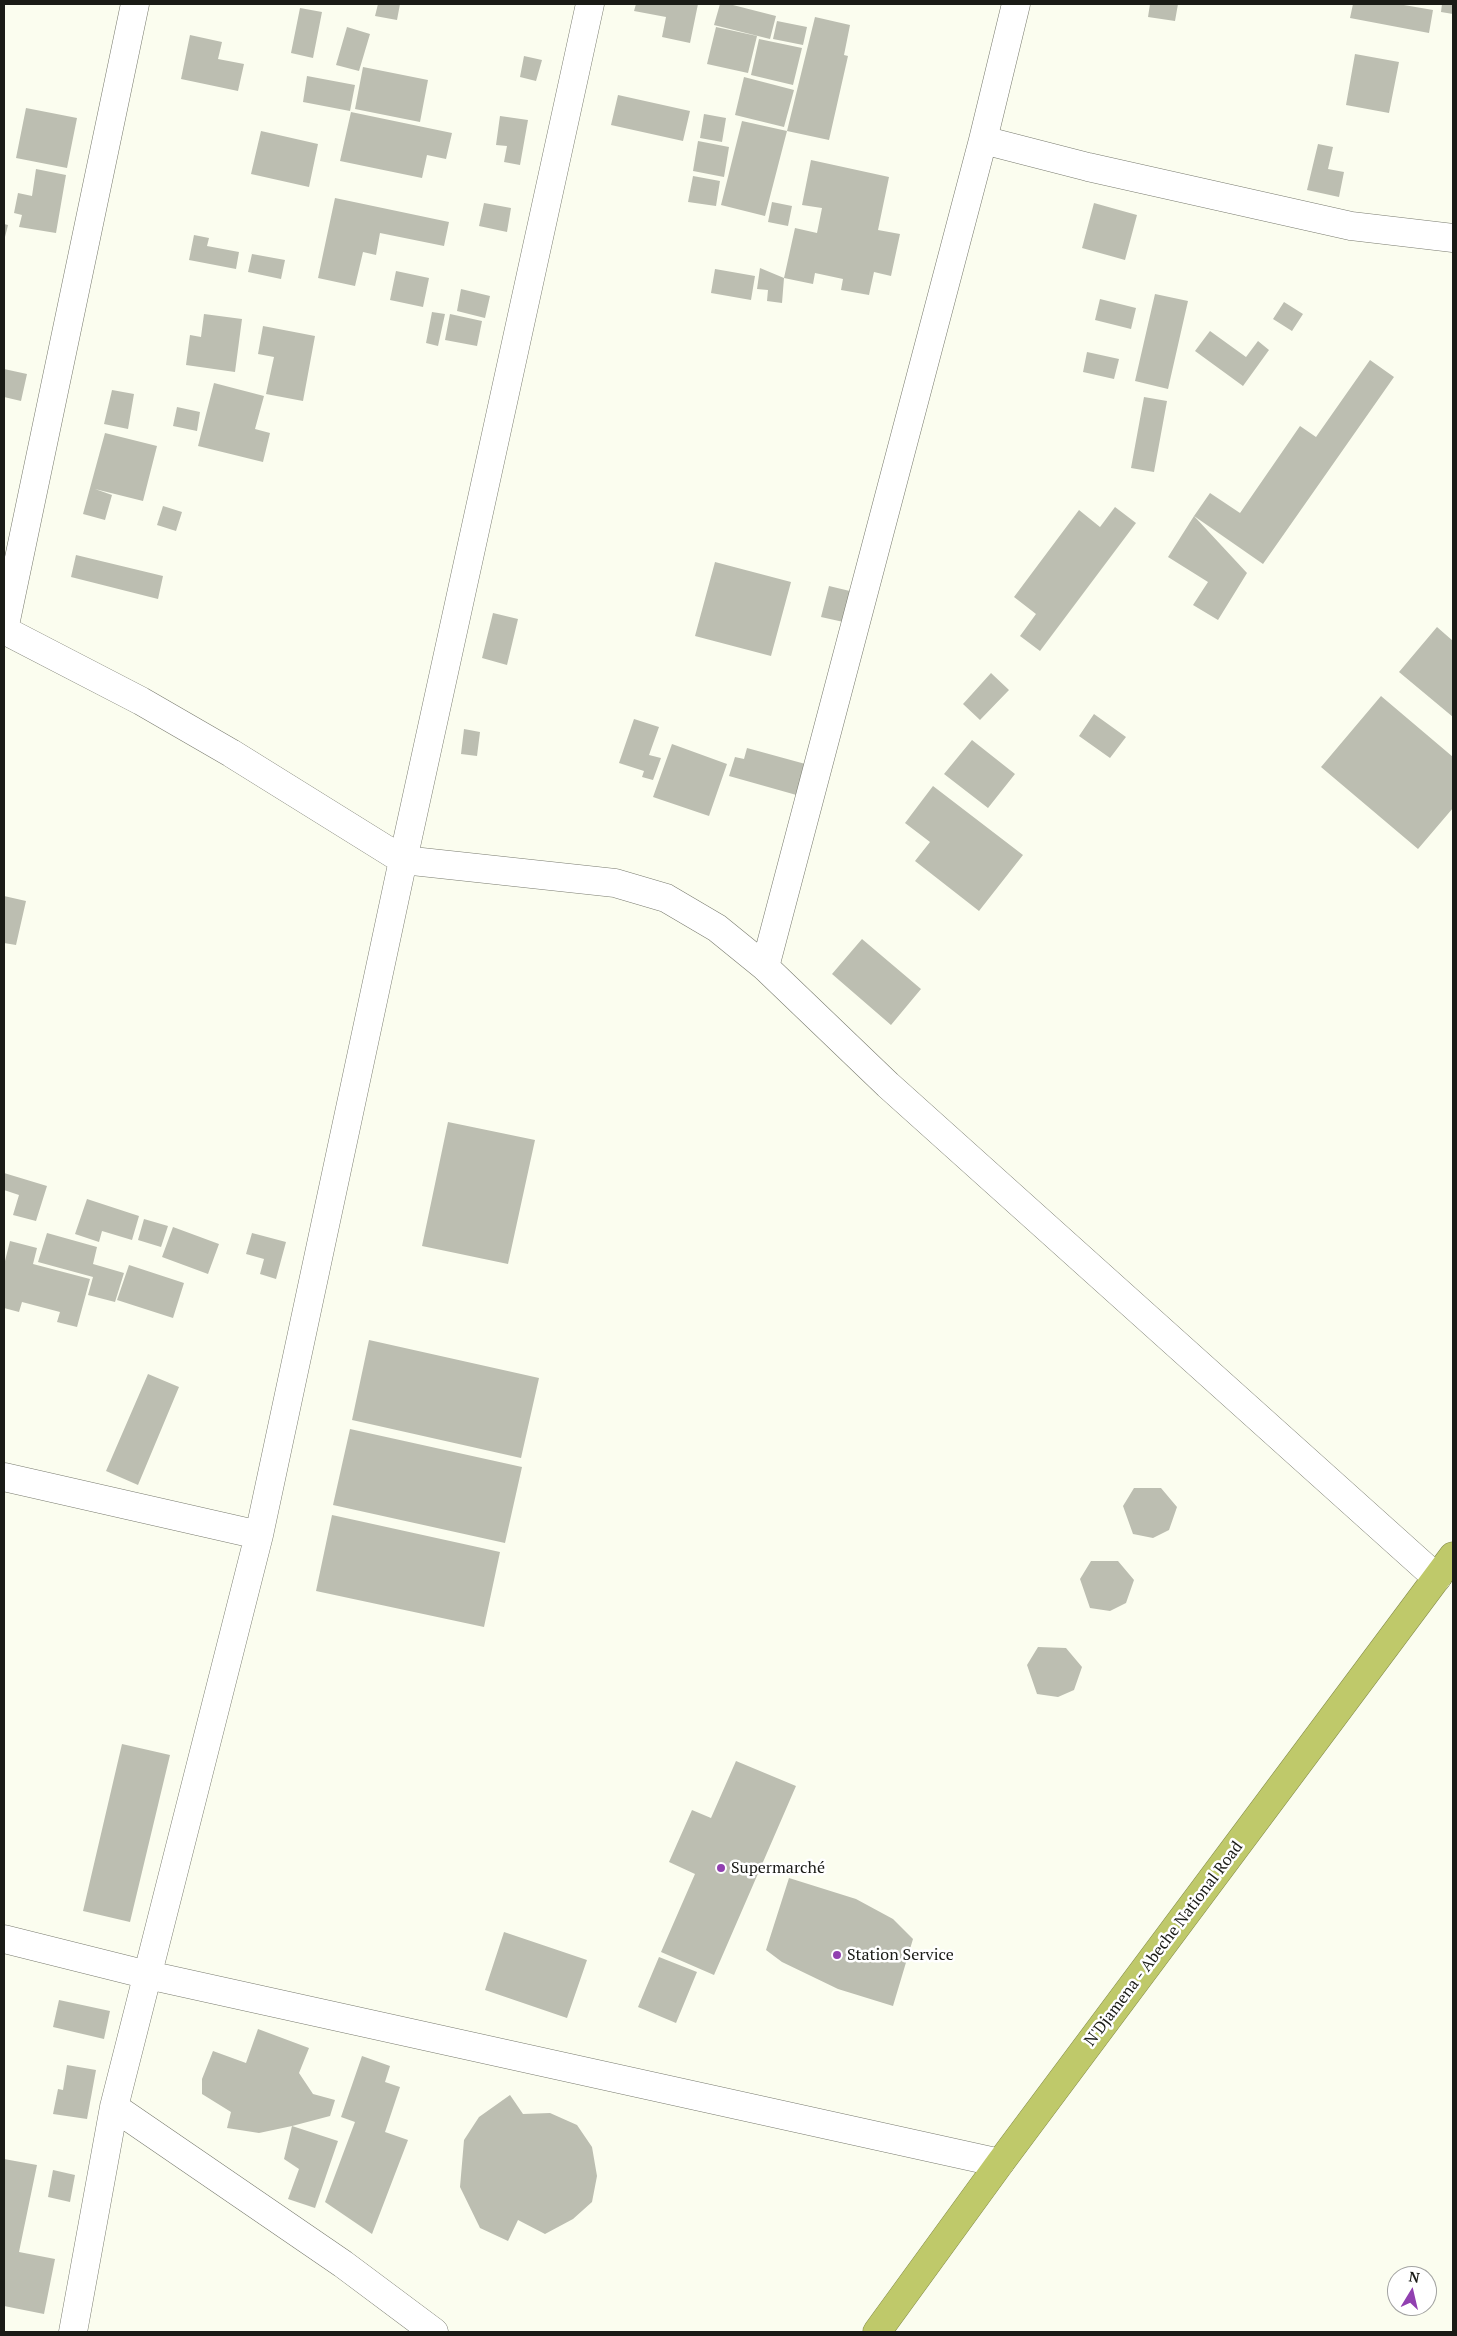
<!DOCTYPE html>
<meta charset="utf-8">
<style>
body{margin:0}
#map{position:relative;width:1457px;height:2336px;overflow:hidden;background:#fbfdef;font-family:"PT Serif",serif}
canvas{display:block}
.frame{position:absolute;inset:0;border:5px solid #1a1b16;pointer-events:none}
.north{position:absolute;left:1387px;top:2266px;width:50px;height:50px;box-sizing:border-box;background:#fff;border:1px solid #a3a4a2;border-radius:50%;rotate:9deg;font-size:14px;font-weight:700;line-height:20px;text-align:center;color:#1a1b16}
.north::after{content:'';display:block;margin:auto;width:18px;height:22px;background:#9140b0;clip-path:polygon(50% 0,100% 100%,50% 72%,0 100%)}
</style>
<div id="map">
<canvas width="1457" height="2336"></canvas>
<div class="frame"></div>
<div class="north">N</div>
</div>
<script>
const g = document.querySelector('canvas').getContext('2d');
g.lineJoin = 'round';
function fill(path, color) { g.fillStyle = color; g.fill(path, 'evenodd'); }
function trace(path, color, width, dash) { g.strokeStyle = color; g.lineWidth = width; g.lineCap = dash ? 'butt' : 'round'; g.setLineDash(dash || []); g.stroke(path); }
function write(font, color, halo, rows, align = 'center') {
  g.font = font + ' "PT Serif",serif'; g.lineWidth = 5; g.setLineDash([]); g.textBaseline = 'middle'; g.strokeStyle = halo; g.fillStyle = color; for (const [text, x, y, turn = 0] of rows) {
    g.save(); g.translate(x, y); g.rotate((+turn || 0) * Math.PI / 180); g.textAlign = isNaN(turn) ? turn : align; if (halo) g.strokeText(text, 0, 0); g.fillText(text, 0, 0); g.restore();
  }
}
const building = new Path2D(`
 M378 4H400L397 20 375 16Z
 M636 4H698L690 43 662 37 666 17 634 11Z
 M720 4H729L776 16 770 39 714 25Z
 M1150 4H1178L1175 21 1148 17Z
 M1353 4H1398L1433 10 1429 33 1350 18Z
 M1442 4H1453V14L1441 12Z
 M300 8 322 12 313 58 291 53Z
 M815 17 850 25 844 55 848 56 829 140 787 131 765 216 721 205 742 121 787 131Z
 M777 21 807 27 803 45 773 39Z
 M347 27 370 34 359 71 336 65Z
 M716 27 757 36 748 73 707 64Z
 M190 35 222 42 218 59 244 64 238 91 181 79Z
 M759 39 802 48 793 85 751 75Z
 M1355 54 1399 62 1389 113 1346 105Z
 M524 56 542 60 536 81 520 77Z
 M363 67 428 80 420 122 355 109Z
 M307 76 355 85 350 111 303 102Z
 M744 77 794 90 784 127 735 115Z
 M618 95 690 111 683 141 611 125Z
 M26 108 77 118 67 168 16 158Z
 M351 112 452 133 446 159 427 155 422 178 340 161Z
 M704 114 726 118 722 142 700 138Z
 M500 116 528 120 520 165 504 162 507 146 496 145Z
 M261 131 318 144 309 187 251 174Z
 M698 141 729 147 724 177 693 171Z
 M1318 144 1333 147 1328 169 1344 172 1339 197 1307 190Z
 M811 160 889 177 878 230 900 234 891 276 874 272 869 295 841 290 843 279 815 273 813 284 784 278 795 228 817 233 822 208 802 205Z
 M36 169 66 175 56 233 19 227 22 215 14 213 18 193 32 196Z
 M693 176 720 181 716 206 688 202Z
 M335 198 449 222 444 246 380 233 376 255 363 252 355 286 318 278Z
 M772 202 792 206 788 226 768 222Z
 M484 203 511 208 507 232 479 226Z
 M1094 203 1137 215 1125 260 1082 248Z
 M4 224 8 225 4 241Z
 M194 235 209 238 207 246 239 252 236 269 189 260Z
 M252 254 285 260 281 279 248 272Z
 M760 268 784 278 782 303 767 301 768 290 757 289Z
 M715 269 755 276 751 300 711 293Z
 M396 271 429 278 423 307 390 300Z
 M461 289 490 296 485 318 457 311Z
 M1155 294 1188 301 1168 389 1135 381Z
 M1100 299 1136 308 1131 329 1095 320Z
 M1284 302 1303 314 1292 331 1273 319Z
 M432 312 445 314 438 346 426 343Z
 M204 314 242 319 235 372 186 365 190 335 201 337Z
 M450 314 482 321 477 346 445 340Z
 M263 326 315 336 303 401 266 394 274 357 258 354Z
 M1210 331 1246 357 1258 341 1269 350 1243 386 1195 351Z
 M1087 352 1119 359 1114 379 1083 372Z
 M1370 360 1394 377 1263 564 1194 516 1210 493 1240 513 1300 426 1316 437Z
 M4 369 27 374 21 401 4 397Z
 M214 383 264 396 255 429 270 433 263 462 198 446Z
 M112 390 134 394 128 429 104 424Z
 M1144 397 1167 401 1154 472 1131 468Z
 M177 407 200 412 197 431 173 426Z
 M105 433 157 446 143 501 95 489 112 495 105 520 83 514Z
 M163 506 182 512 176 531 157 525Z
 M1115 507 1136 523 1040 651 1020 636 1036 614 1014 597 1079 510 1100 527Z
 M1194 516 1247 573 1218 620 1193 605 1208 582 1168 557Z
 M76 555 163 576 158 599 71 577Z
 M715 562 791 582 771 656 695 636Z
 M829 586 854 592 848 623 821 617Z
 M493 613 518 619 507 665 482 658Z
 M1437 627 1453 641V717L1399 672Z
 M991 673 1009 690 980 720 963 704Z
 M1381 696 1453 757V808L1418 849 1321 767Z
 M1094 714 1126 737 1110 758 1079 736Z
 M634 719 659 727 649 755 661 758 653 780 642 777 644 771 619 763Z
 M464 729 480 732 477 756 461 754Z
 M972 740 1015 774 988 808 944 774Z
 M672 744 727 764 709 816 653 797Z
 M747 748 809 765 800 796 729 776 735 757 744 759Z
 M933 786 1023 855 979 911 915 861 930 842 905 823Z
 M4 896 26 901 16 945 4 943Z
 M862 939 921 989 891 1025 832 974Z
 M448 1122 535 1140 508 1264 422 1246Z
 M4 1173 47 1186 36 1221 13 1215 19 1195 4 1190Z
 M87 1199 139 1216 132 1240 102 1231 99 1242 75 1234Z
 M144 1219 168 1226 161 1247 138 1240Z
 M173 1227 219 1244 208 1274 162 1257Z
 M47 1233 97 1247 93 1264 124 1273 115 1302 88 1295 93 1277 38 1262Z
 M252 1233 286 1242 276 1279 260 1274 264 1259 246 1254Z
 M10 1241 37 1248 33 1264 90 1279 77 1327 57 1322 60 1312 22 1302 19 1312 4 1308V1265Z
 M129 1265 184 1283 173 1318 117 1300Z
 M369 1340 539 1378 521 1458 352 1420Z
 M148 1374 179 1387 138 1485 106 1471Z
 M350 1429 522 1467 505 1543 333 1505Z
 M1134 1488H1161L1177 1507 1169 1530 1153 1538 1133 1534 1123 1506Z
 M332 1515 500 1552 484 1627 316 1591Z
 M1091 1561H1118L1134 1580 1126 1603 1110 1611 1090 1608 1080 1579Z
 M1038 1647 1066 1648 1082 1667 1074 1690 1058 1697 1037 1694 1027 1665Z
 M122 1744 170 1755 130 1922 83 1911Z
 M736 1761 796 1786 714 1975 661 1952 695 1874 669 1862 692 1810 711 1818Z
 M789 1878 856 1899 893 1919 913 1939 893 2006 838 1989 782 1962 766 1950Z
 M504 1932 587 1960 567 2018 485 1990Z
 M659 1957 697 1972 676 2023 638 2007Z
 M59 2000 110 2011 104 2039 53 2027Z
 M258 2029 309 2048 299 2073 313 2094 335 2100 330 2116 292 2126 338 2141 315 2208 288 2199 299 2169 284 2159 292 2126 259 2133 227 2128 231 2112 202 2094V2079L213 2051 246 2063Z
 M362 2056 390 2066 385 2082 400 2087 385 2132 408 2140 372 2234 325 2202 355 2122 341 2117Z
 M67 2065 96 2070 87 2119 53 2114 58 2089 63 2090Z
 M510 2095 523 2114 550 2113 577 2125 592 2147 597 2176 592 2202 573 2219 545 2234 518 2220 508 2241 480 2228 460 2187 464 2140 479 2117Z
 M4 2159 37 2165 19 2252 55 2259 44 2314 4 2306Z
 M53 2170 75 2175 70 2202 48 2197Z`);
const street = new Path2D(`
 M983 140 1088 167 1351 226 1453 238
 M4 630 141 701 231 753 403 860 615 883 666 898 717 928 765 967 888 1085 1437 1578
 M4 630 135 4
 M765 967 983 140 1016 4
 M4 1477 259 1535
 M4 1939 148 1975 1000 2163
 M114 2107 343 2264 434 2332
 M73 2332 114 2107 259 1535 403 860 590 4`);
const highway = new Path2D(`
 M877 2332 1000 2163 1453 1556`);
const markers = [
 [721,1868,5,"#9140b0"],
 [837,1955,5,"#9140b0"]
];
const poiNames = [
 ["Supermarché",731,1868],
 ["Station Service",847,1955]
];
const streetNames = [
 ["N'Djamena - Abeche National Road",1164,1944,-53]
];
fill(building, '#bcbeb1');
trace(street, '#797b6f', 29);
trace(highway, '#858c4d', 29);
trace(street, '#fff', 28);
trace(highway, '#bfc96a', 28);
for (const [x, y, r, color] of markers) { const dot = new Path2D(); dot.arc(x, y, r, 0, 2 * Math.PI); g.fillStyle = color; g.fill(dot); trace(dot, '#fff', 2); }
write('16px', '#1a1b16', '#fff', poiNames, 'left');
write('16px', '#1a1b16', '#fff', streetNames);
</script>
